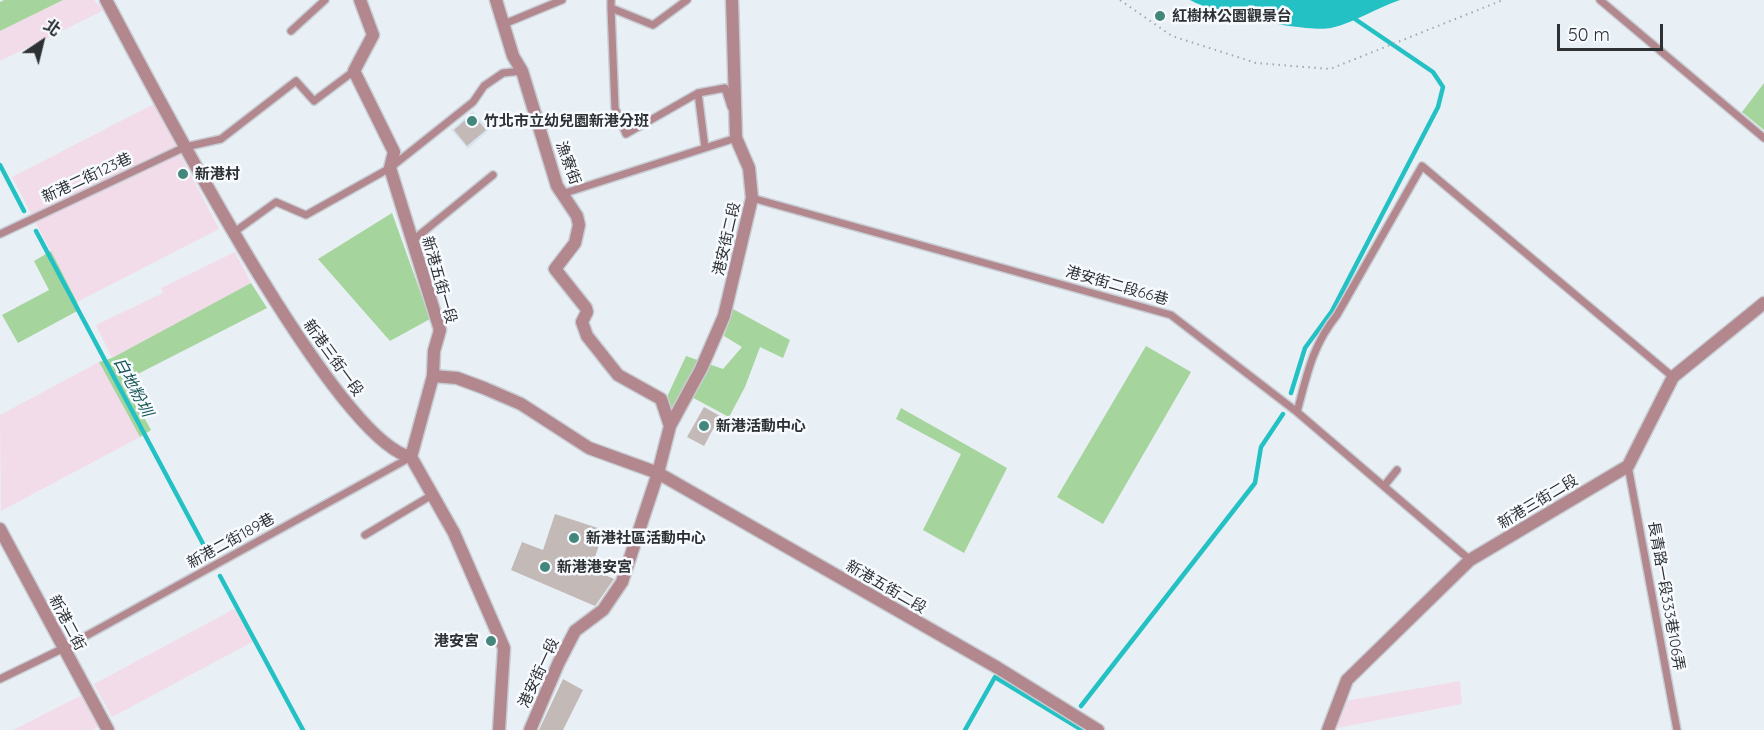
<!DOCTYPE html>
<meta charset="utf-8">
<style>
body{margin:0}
#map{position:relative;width:1764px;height:730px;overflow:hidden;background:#e8eff5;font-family:Quicksand,"Noto Sans TC",sans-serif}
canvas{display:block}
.north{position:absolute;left:12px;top:12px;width:60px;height:60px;-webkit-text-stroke:4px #f7fbff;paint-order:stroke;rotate:35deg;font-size:16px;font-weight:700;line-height:24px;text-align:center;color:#2e3133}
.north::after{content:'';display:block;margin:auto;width:21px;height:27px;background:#2e3133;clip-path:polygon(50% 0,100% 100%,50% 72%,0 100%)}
.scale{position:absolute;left:1557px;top:24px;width:106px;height:27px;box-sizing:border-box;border:3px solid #2e3133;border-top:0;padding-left:8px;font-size:18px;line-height:21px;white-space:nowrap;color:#2e3133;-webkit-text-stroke:4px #f7fbff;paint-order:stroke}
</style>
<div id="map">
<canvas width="1764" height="730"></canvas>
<div class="north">北</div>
<div class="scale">50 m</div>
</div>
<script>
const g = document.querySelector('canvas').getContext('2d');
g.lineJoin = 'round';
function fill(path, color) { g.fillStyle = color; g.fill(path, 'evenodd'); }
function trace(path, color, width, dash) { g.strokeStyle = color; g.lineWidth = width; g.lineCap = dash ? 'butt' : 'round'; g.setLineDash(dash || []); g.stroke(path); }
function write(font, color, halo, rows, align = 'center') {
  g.font = font + ' Quicksand,"Noto Sans TC",sans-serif'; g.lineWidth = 5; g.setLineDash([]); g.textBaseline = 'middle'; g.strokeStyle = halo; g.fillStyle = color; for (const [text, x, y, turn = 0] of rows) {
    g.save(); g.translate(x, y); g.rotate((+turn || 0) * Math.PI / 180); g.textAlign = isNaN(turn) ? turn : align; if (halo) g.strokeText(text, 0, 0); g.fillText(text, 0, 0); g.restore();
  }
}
const built = new Path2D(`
 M473 111 489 130 468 149 451 130Z`);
const industrial = new Path2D(`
 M63 0H94L104 10 0 61V31Z
 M154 104 219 229 77 302 12 177Z
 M235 252 251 283 112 358 96 325 163 293 161 288Z
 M99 362 140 437 1 511 0 415Z
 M236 608 254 641 112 717 94 684Z
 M1460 681 1462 704 1337 728 1345 701Z
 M84 694 101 726 92 730H13Z`);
const green = new Path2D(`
 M4 0H63L0 31V2Z
 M1764 83V130L1742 112Z
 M392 213 430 319 390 341 318 259Z
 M51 251 77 302 79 310 18 343 2 315 49 290 34 261Z
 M251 283 267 308 124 381 151 430 140 437 99 362 112 358Z
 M733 309 790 340 783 358 760 347 745 387 729 417 686 394 670 424 659 414 686 356 723 369 742 347 724 336Z
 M1146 346 1191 372 1103 524 1057 497Z
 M901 408 1007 468 964 553 923 530 961 454 896 419Z`);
const water = new Path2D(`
 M1190 0H1400C1376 8 1356 22 1331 28 1307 33 1212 13 1190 0Z`);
const stream = new Path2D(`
 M0 165 24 211
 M36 231 209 555
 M1291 393 1305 348 1332 311 1438 107 1443 87 1433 72 1352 17
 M220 576 303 730
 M1081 706 1255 483 1261 447 1283 414
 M965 730 995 677 1082 730`);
const building = new Path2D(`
 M472 114 486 130 467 146 454 130Z
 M704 407 720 416 704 446 687 437Z
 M555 514 604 530 591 569 614 579 595 606 511 570 522 542 543 550Z
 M563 679 583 690 563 730H539Z`);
const path = new Path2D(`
 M1120 0 1172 36 1256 63 1330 69 1503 0`);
const service = new Path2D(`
 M611 0V8L653 25 687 0
 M1600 0 1764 138
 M611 8 615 108 626 134 698 93 725 88 731 107
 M504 24 562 0
 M291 31 325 0
 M705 148 736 138
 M562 194 705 148 698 93
 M752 198 1171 315 1297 412 1470 560
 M233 233 276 202 306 215 390 168 473 102 484 86 503 73 522 71
 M0 234 185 147 221 139 296 81 314 101 354 71
 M412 241 493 175
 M1297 412C1307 375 1312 346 1337 315L1422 166 1673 377
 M1628 466 1677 730
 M1384 486 1397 470
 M365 535 432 495
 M0 679 64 648 411 457`);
const minor = new Path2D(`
 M106 0C149 80 334 442 411 457
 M360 0 373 35 354 71 394 152 390 168 440 330 434 351 433 376
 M496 0 513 56 522 71 557 186 577 216 579 225 575 243 555 269 586 308 587 312 582 322 587 336 618 375 661 399 670 426
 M0 529 108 730
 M530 730 558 664 575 631 603 610 622 582 658 473 670 426 701 369 724 316 752 198 749 168 736 138 732 0
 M1328 730 1347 680 1470 560 1628 466 1673 377 1764 303`);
const tertiary = new Path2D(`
 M499 730 504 648 454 533 411 457 433 376 457 378 484 388 521 404 589 448 658 473 998 668 1098 730`);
const markers = [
 [1160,16,6,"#43877c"],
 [472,121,6,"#43877c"],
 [183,174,6,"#43877c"],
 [704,426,6,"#43877c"],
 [574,538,6,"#43877c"],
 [545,567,6,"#43877c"],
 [491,641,6,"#43877c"]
];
const poiNames = [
 ["紅樹林公園觀景台",1172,16],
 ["竹北市立幼兒園新港分班",484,121],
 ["新港村",195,174],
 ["新港活動中心",716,426],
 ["新港社區活動中心",586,538],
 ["新港港安宮",557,567],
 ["港安宮",479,641,"right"]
];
const streetNames = [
 ["漁寮街",568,163,70],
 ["新港二街123巷",87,178,-25],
 ["港安街二段",727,239,-77],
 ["新港五街一段",439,280,74],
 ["港安街二段66巷",1117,286,16],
 ["新港三街一段",333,358,54],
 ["新港三街二段",1538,502,-31],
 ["新港二街189巷",231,541,-29],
 ["新港五街二段",886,587,30],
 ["長青路一段333巷106弄",1666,596,80],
 ["新港二街",67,623,62],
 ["港安街一段",539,673,-65]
];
const waterNames = [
 ["白地粉圳",133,387,62]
];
fill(built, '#d7e5f0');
fill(industrial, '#f3dce9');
fill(green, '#a5d49c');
fill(water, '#24c1c4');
trace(stream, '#24c1c4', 4.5);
fill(building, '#c3b9b7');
trace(service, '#c7cdd2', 10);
trace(minor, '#c7cdd2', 15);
trace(tertiary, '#c7cdd2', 15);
trace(path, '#a3a8ad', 2, [1.5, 4.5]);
trace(service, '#b2878e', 7);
trace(minor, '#b2878e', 12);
trace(tertiary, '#b2878e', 12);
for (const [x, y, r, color] of markers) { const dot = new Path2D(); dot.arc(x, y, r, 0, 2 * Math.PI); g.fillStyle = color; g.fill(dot); trace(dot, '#f7fbff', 2); }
write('bold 15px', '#2e3133', '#f7fbff', poiNames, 'left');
write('15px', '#2e3133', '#f7fbff', streetNames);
write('italic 16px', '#185455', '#f7fbff', waterNames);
</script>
